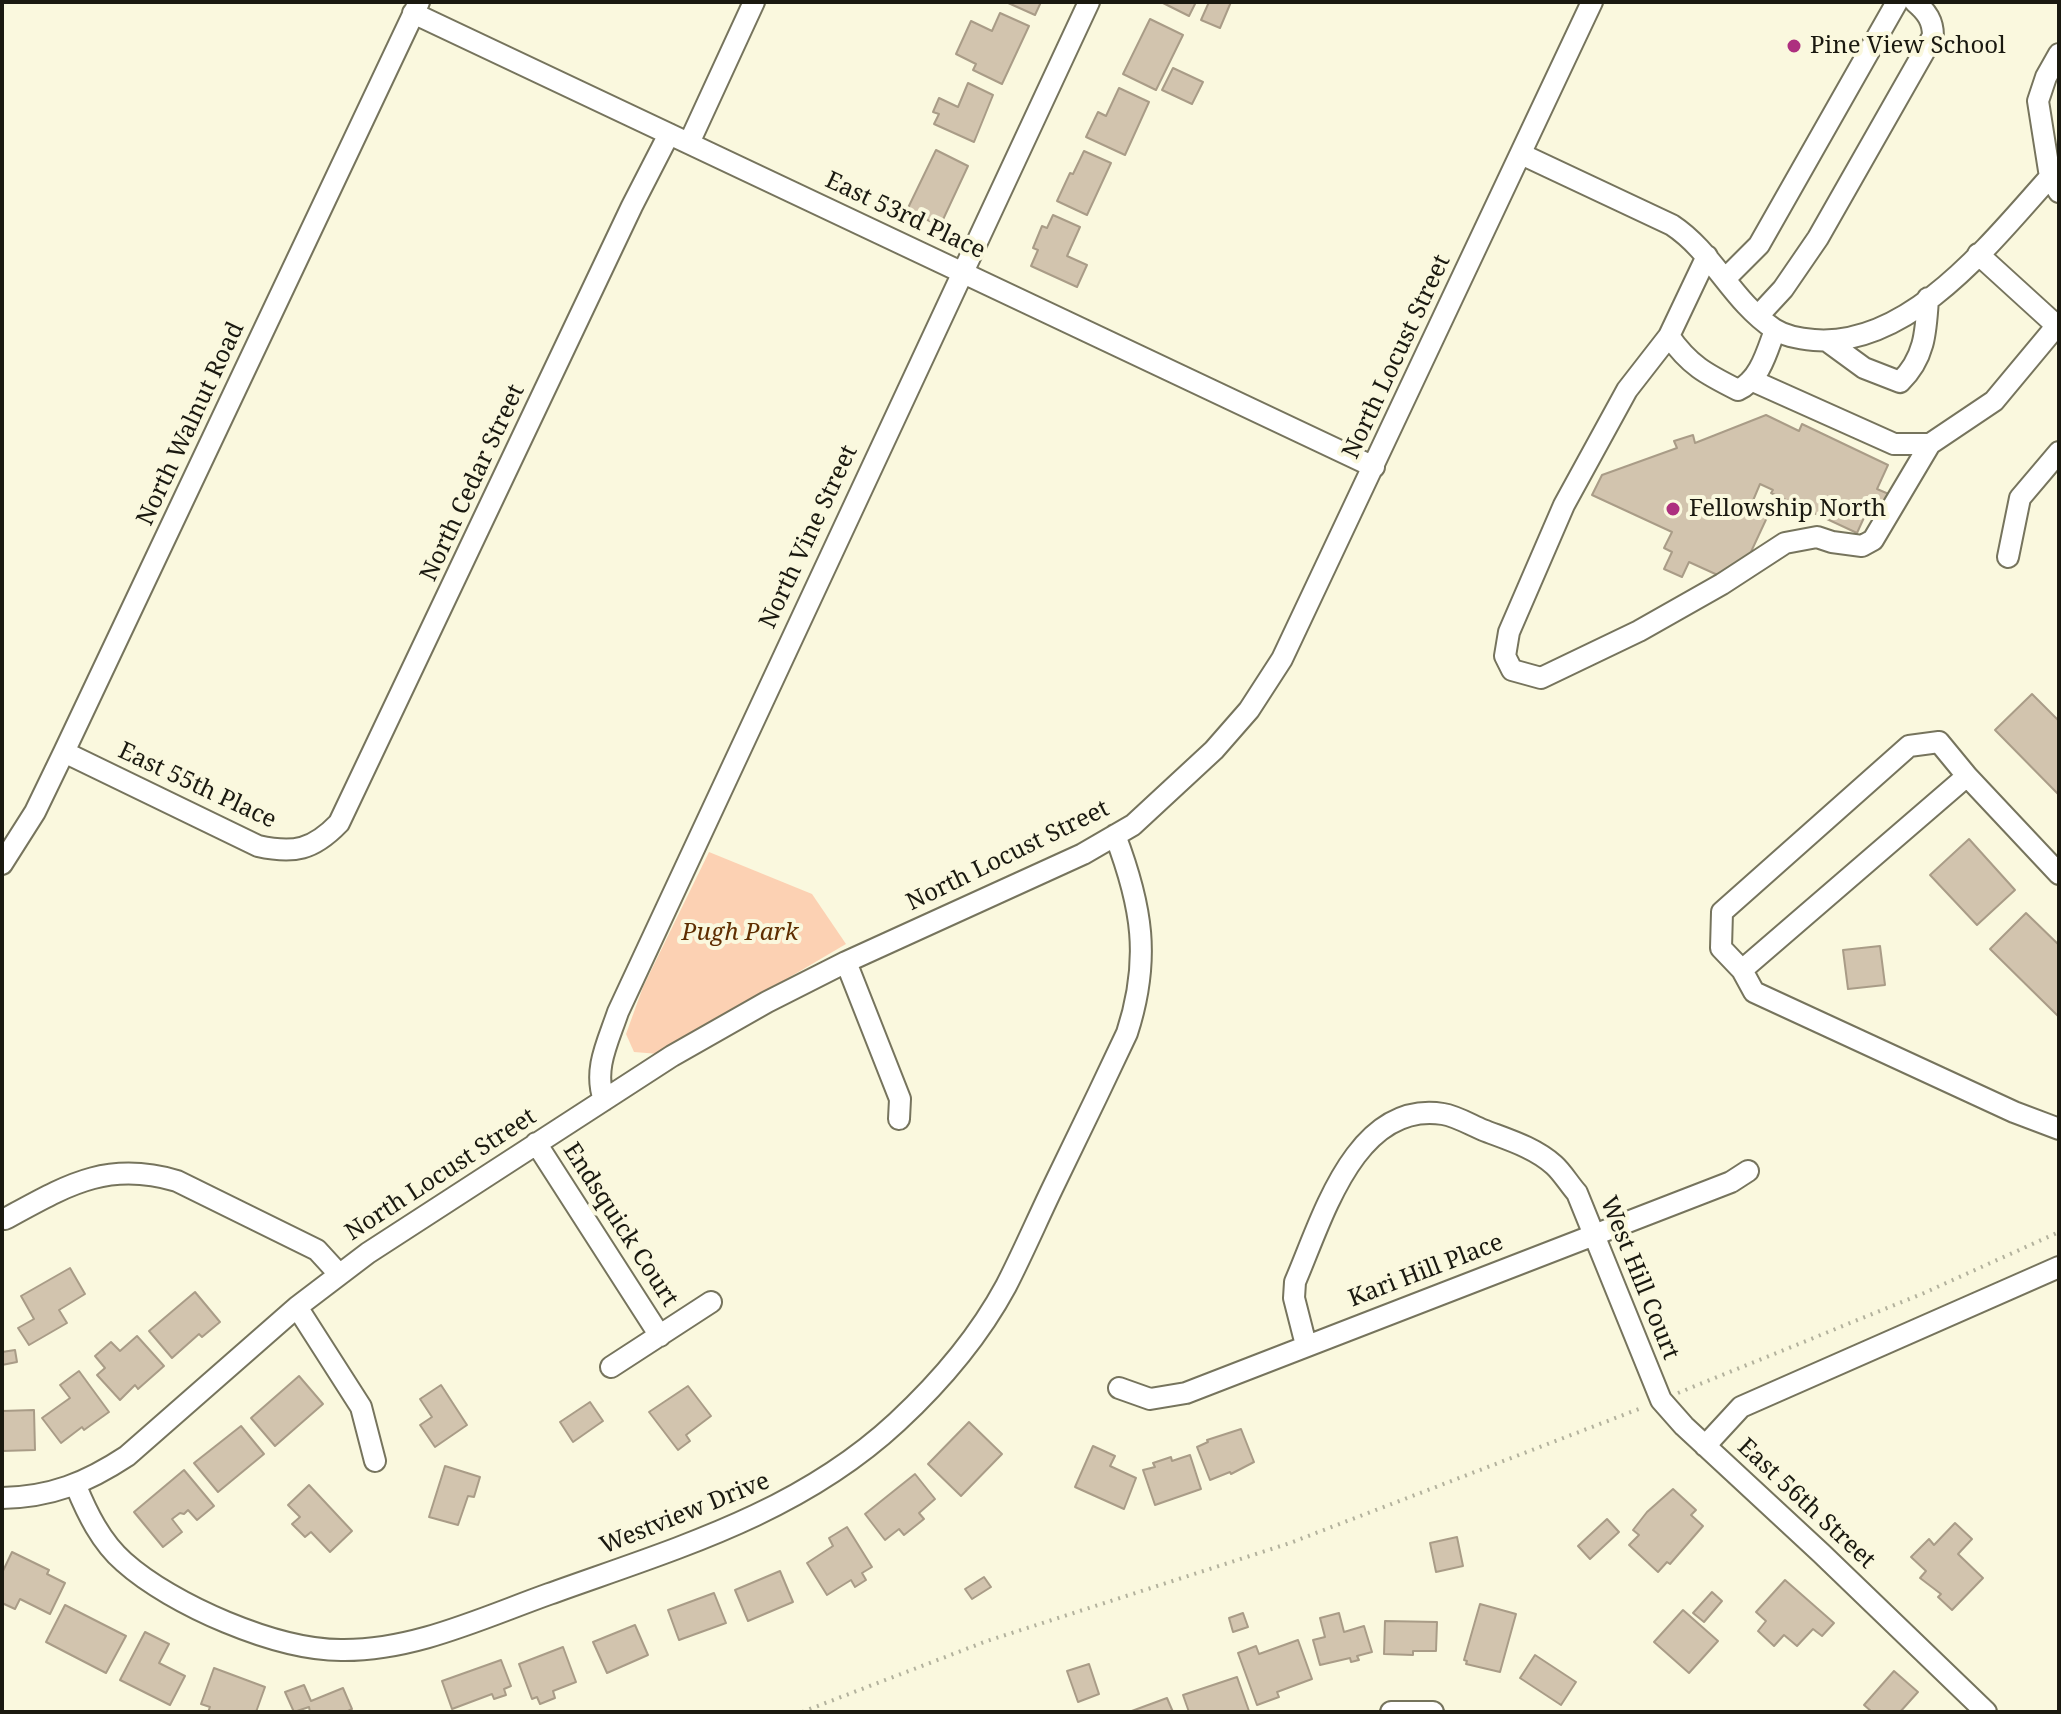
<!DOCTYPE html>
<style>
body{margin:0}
#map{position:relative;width:2061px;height:1714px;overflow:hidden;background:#faf8de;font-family:"Noto Serif",serif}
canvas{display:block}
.frame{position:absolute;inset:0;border:4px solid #1a1910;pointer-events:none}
</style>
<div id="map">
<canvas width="2061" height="1714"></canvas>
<div class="frame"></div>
</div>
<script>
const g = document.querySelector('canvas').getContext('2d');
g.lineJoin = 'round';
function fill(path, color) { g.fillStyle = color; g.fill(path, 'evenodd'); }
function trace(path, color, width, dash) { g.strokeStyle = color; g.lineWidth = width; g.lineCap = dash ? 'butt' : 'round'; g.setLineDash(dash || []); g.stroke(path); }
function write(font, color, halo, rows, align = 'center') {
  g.font = font + ' "Noto Serif",serif'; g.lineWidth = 8; g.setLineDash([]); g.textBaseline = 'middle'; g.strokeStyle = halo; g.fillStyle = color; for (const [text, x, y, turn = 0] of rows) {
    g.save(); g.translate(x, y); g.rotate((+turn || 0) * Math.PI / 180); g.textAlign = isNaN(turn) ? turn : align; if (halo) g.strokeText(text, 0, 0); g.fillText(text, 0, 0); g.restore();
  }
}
const green = new Path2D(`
 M709 852 812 894 846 944 659 1054 634 1052 626 1034 643 987Z`);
const building = new Path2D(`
 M1006 2H1041L1035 15Z
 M1161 2H1196L1189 16Z
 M1209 2H1231L1220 28 1201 20Z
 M1000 13 1029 26 1002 84 973 70 976 64 956 54 971 21 992 31Z
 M1150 19 1183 35 1156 90 1123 74Z
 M1173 68 1203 82 1192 104 1162 90Z
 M968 83 993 95 974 142 934 124 939 114 933 112 939 98 958 107Z
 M1119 88 1149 102 1125 155 1086 137 1098 112 1106 116Z
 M936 150 968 166 940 226 907 210Z
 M1084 151 1111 163 1087 215 1057 201 1070 173 1073 174Z
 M1053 215 1080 227 1067 256 1087 265 1077 287 1031 266 1038 250 1033 248 1042 226 1047 228Z
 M1766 415 1799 431 1802 424 1888 465 1877 489 1891 495 1880 517 1867 511 1857 533 1771 493 1773 490 1760 484 1752 503 1770 511 1743 569 1722 577 1689 562 1682 577 1664 569 1672 552 1664 548 1672 532 1592 495 1602 475 1677 448 1674 441 1693 435 1695 443Z
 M2032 694 2059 721V795L1995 730Z
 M1969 839 2015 890 1977 925 1930 875Z
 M2026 913 2059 945V1017L1990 949Z
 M1880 946 1885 985 1848 989 1843 950Z
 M70 1268 85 1294 59 1310 67 1323 29 1345 18 1328 34 1319 21 1296Z
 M195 1292 220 1322 202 1337 199 1334 172 1358 149 1331Z
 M137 1336 164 1366 138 1389 135 1385 120 1400 97 1375 105 1368 95 1356 111 1342 120 1351Z
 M15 1350 17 1362 2 1365V1352Z
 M79 1371 109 1412 84 1430 82 1427 61 1443 42 1418 70 1398 60 1385Z
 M299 1376 323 1404 275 1446 251 1418Z
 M441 1385 467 1425 435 1447 420 1425 432 1417 420 1399Z
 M688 1386 711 1416 686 1435 690 1441 678 1450 649 1412Z
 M590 1402 603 1421 573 1442 560 1422Z
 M34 1410 35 1450 2 1451V1411Z
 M969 1422 1002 1454 961 1496 928 1464Z
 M241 1426 264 1454 218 1492 194 1463Z
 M1241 1429 1254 1462 1231 1474 1230 1472 1210 1480 1197 1447 1208 1442 1207 1440Z
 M1093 1446 1115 1456 1110 1466 1136 1478 1124 1509 1075 1487Z
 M1190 1455 1201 1489 1155 1505 1143 1470 1155 1467 1153 1463 1171 1457 1172 1461Z
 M445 1466 480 1477 474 1497 468 1496 458 1525 429 1517Z
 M184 1470 214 1506 197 1520 188 1510 184 1514 180 1513 172 1519 182 1532 163 1547 134 1512Z
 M915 1474 935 1499 919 1513 924 1519 904 1535 899 1529 885 1540 865 1514Z
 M309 1485 352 1531 330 1552 311 1532 305 1537 292 1524 300 1517 288 1505Z
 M1673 1489 1696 1510 1691 1515 1703 1526 1670 1564 1667 1562 1658 1572 1629 1545 1639 1535 1633 1530 1647 1512Z
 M1607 1519 1619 1532 1590 1559 1578 1546Z
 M1955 1523 1972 1539 1958 1554 1983 1578 1952 1610 1938 1597 1941 1594 1920 1578 1926 1571 1911 1557 1929 1539 1934 1545Z
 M847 1527 872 1567 862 1573 866 1580 855 1587 851 1580 827 1595 807 1563 833 1546 829 1538Z
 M1457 1537 1463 1566 1436 1572 1430 1543Z
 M12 1552 49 1570 47 1574 65 1583 50 1614 20 1599 15 1609 2 1603V1573Z
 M780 1571 793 1602 748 1621 735 1590Z
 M984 1577 991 1587 972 1599 965 1589Z
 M1785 1580 1834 1623 1822 1636 1813 1629 1797 1646 1784 1635 1774 1646 1758 1631 1766 1621 1756 1612Z
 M1712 1592 1722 1601 1704 1622 1693 1613Z
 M714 1593 726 1623 679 1640 668 1610Z
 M1480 1604 1516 1614 1500 1672 1466 1664 1467 1661 1464 1660Z
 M65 1605 126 1636 106 1673 46 1642Z
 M1683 1610 1718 1641 1689 1673 1654 1642Z
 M1243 1613 1248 1627 1233 1632 1229 1618Z
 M1339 1613 1344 1632 1364 1626 1372 1652 1357 1656 1359 1660 1351 1662 1350 1658 1320 1665 1313 1640 1325 1637 1320 1618Z
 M1385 1621 1437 1622 1436 1651H1413V1655L1384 1654Z
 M635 1625 648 1655 607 1673 593 1642Z
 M145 1632 169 1644 159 1663 185 1676 170 1705 120 1680Z
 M1298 1640 1312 1679 1277 1692 1279 1697 1257 1705 1238 1653 1256 1646 1259 1654Z
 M563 1647 576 1682 553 1691 555 1698 540 1704 537 1697 532 1699 519 1664Z
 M1535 1655 1576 1682 1561 1705 1520 1678Z
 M501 1660 511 1686 504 1689 506 1695 494 1699 492 1694 452 1709 442 1681Z
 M1089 1664 1099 1694 1078 1702 1067 1671Z
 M214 1668 265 1687 256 1712H208L210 1707 201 1704Z
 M1894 1671 1918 1692 1900 1712H1872L1864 1705Z
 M1237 1677 1249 1711 1189 1712 1183 1695Z
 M304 1685 311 1701 343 1688 352 1709 346 1712H310L309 1707 294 1712 285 1692Z
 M1167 1698 1173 1712H1129Z`);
const path = new Path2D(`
 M1678 1393 1924 1293 2059 1232
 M802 1712 987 1641 1290 1543 1644 1407`);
const minor = new Path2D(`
 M413 13 1374 467
 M2059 54 2046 77 2038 101 2050 177 2059 192
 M689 143 754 2
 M1521 154 1672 225C1713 252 1732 301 1774 329 1785 336 1801 339 1814 340 1914 348 1998 233 2059 167
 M1978 254 2057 326
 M1707 256 1669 336 1627 390 1564 505 1509 632 1505 656 1512 670 1541 678 1639 631 1722 584 1785 543 1817 537 1832 542 1862 546 1873 540 1930 444 1994 401 2059 323
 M1725 279 1759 245 1897 2
 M1758 316 1783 289 1818 238 1933 36C1933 21 1927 12 1915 2
 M1669 336C1689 365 1706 374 1738 390 1760 380 1767 351 1775 330
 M1827 341 1864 368 1900 382C1925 358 1926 331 1928 298
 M1751 380 1894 444H1930
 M2008 557 2020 498 2059 452
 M64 752 258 846C294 854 313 850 339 823L632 206 669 134
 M2 864 35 812 64 752 419 2
 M2059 874 1967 776 1742 970 1754 992 2014 1112 2059 1129
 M846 962 900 1099 899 1119
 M1742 970 1721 948 1722 912 1909 746 1939 742 1967 776
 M604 1100C593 1069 608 1042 618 1012L1089 2
 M536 1143 660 1336
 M5 1219C66 1186 106 1160 177 1181L317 1250 339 1274
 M297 1307 361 1407 375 1461
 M1306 1345 1294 1298 1295 1282C1322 1220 1355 1100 1443 1114 1456 1116 1471 1125 1483 1130 1506 1139 1534 1147 1554 1165 1562 1172 1569 1184 1577 1193L1661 1400 1684 1426 1821 1553 1986 1712
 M611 1367 711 1302
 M1119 1388 1150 1399 1186 1393 1731 1182 1748 1171
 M1705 1446 1741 1407 2059 1267
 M76 1486C87 1513 101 1542 124 1562 172 1605 276 1650 341 1650 413 1651 482 1618 549 1594 674 1549 798 1514 897 1422 939 1383 979 1336 1006 1286 1023 1253 1038 1218 1054 1185 1079 1134 1103 1084 1127 1033 1151 959 1142 906 1115 835
 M2 1498C51 1497 86 1483 127 1456L297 1307 368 1253 672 1056 767 1002 846 962 1083 854 1133 825 1214 750 1249 710 1282 659 1592 2
 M1391 1712H1433`);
const markers = [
 [1794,46,8,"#ad2f7f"],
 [1673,509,8,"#ad2f7f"]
];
const poiNames = [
 ["Pine View School",1810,46],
 ["Fellowship North",1689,509]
];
const streetNames = [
 ["East 53rd Place",905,216,25],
 ["North Locust Street",1397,357,-65],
 ["North Walnut Road",191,424,-65],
 ["North Cedar Street",473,483,-65],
 ["North Vine Street",809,537,-65],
 ["East 55th Place",197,786,25],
 ["North Locust Street",1008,856,-26],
 ["North Locust Street",441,1175,-33],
 ["Endsquick Court",620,1225,57],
 ["Kari Hill Place",1426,1271,-21],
 ["West Hill Court",1639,1278,68],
 ["East 56th Street",1806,1504,43],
 ["Westview Drive",685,1514,-22]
];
const parkNames = [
 ["Pugh Park",740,933]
];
fill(green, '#fcd1b3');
fill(building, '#d2c4ae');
trace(building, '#a99c87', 2);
trace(minor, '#76745d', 24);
trace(path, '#b3b29d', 4, [2, 6]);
trace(minor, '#fff', 20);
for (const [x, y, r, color] of markers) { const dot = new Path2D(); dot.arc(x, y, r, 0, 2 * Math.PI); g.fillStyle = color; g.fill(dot); trace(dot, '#faf8de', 3); }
write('24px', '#1a1910', '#faf8de', poiNames, 'left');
write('24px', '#1a1910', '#faf8de', streetNames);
write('italic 24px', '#5e2d00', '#faf8de', parkNames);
</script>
